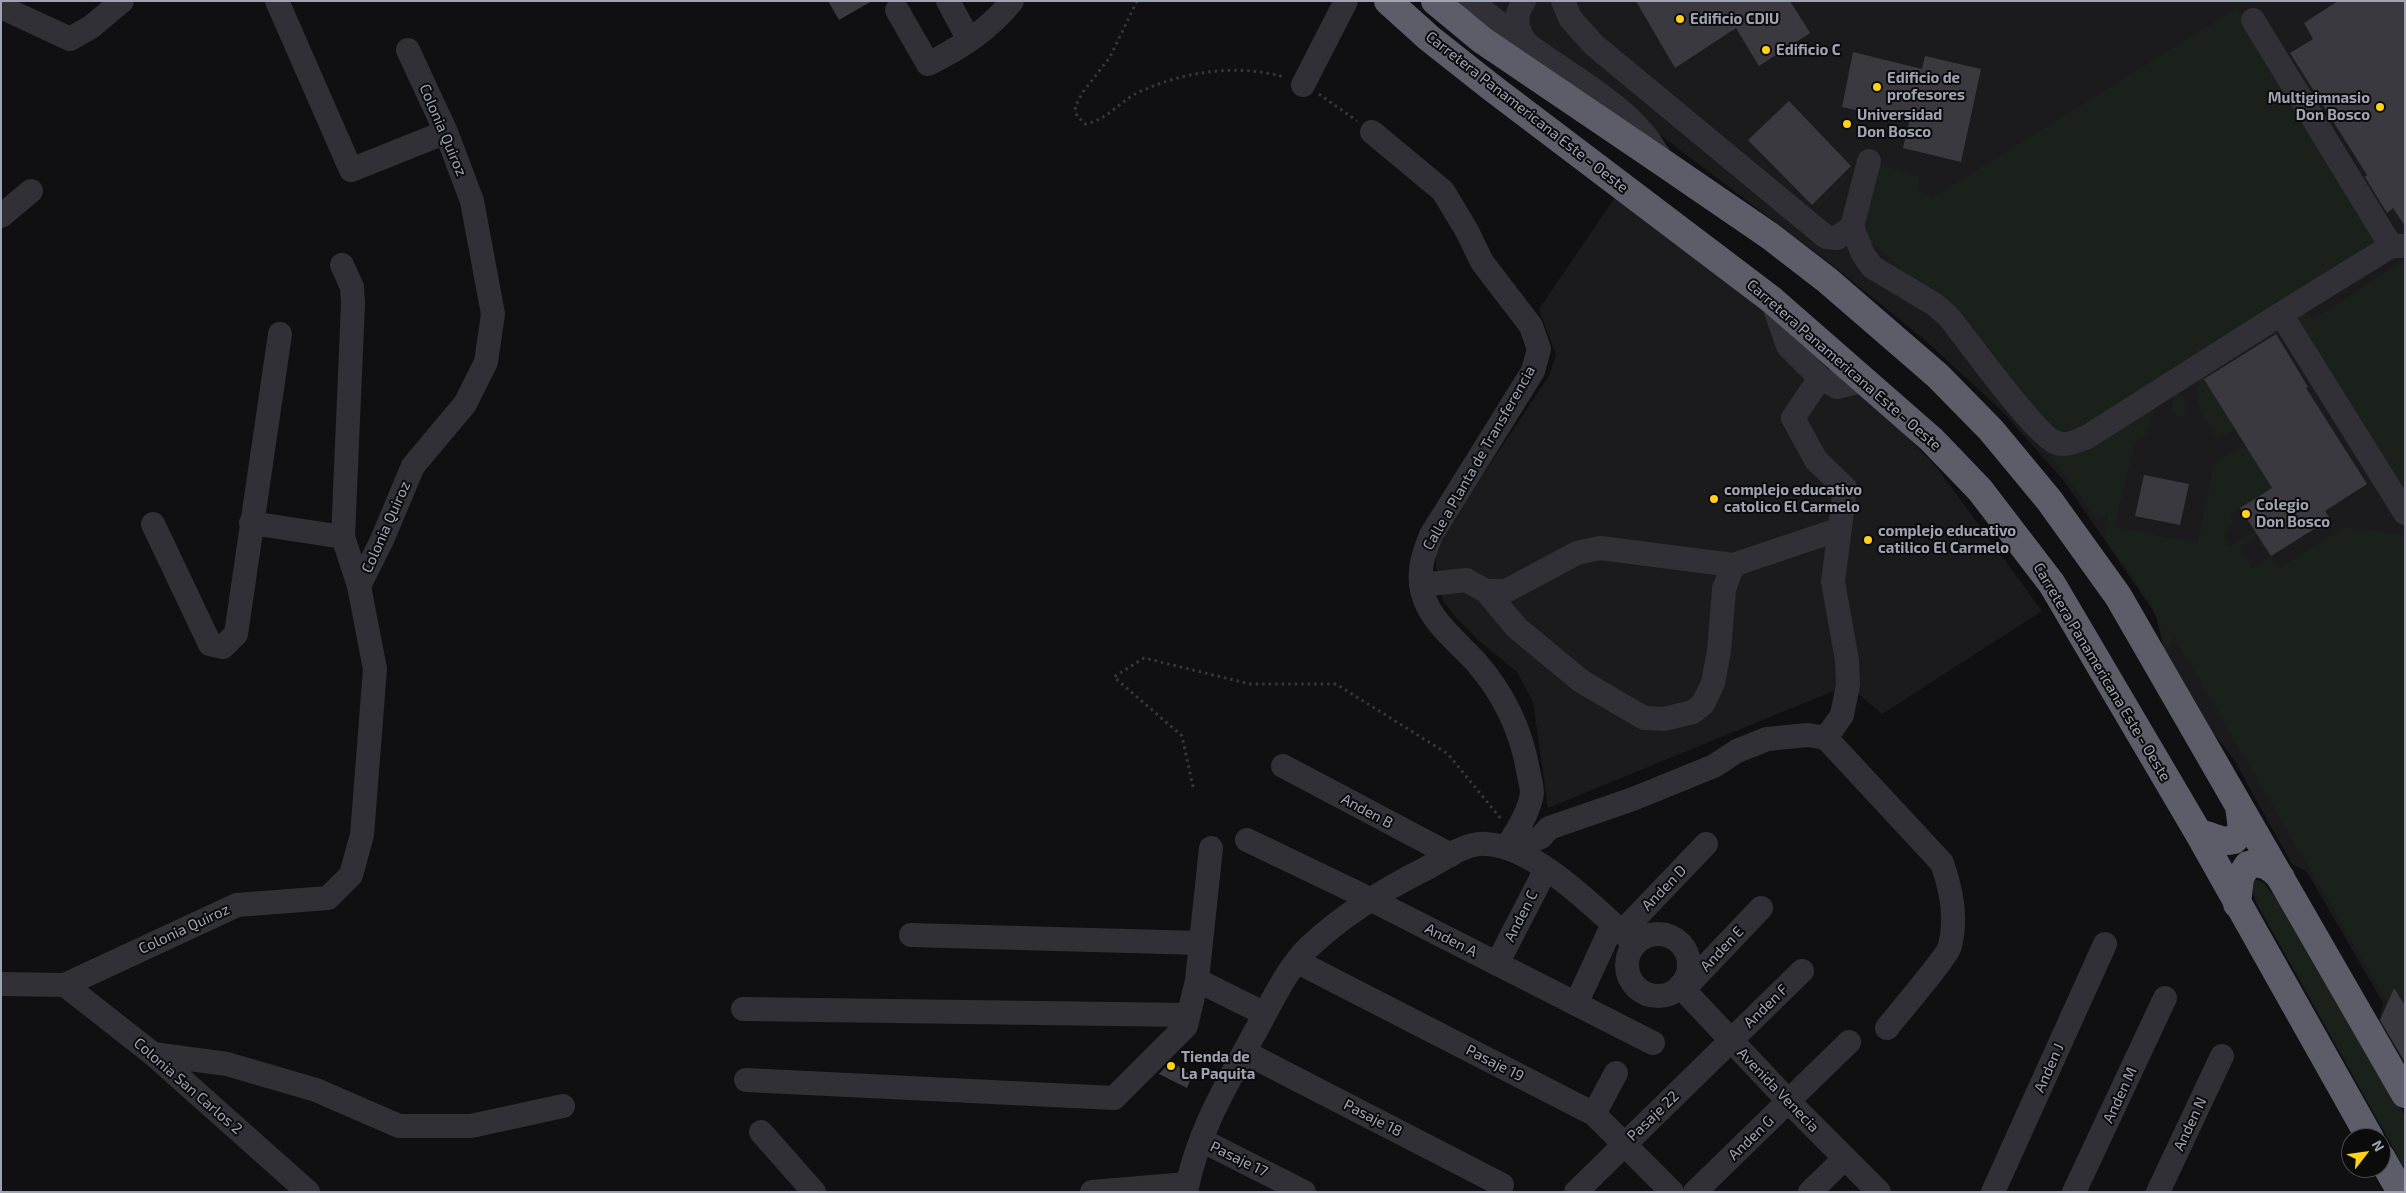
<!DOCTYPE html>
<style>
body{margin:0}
#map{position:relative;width:2406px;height:1193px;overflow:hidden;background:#100f11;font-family:"Exo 2",sans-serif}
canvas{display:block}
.frame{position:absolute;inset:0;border:2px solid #9fa3b3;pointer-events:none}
.north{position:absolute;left:2341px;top:1128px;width:50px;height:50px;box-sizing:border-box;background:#0b0b0c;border:1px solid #46484f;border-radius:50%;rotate:60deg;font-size:14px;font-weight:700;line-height:20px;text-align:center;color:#9fa3b3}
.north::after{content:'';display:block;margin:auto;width:18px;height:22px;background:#ffd21a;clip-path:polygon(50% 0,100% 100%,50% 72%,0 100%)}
</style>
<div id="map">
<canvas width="2406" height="1193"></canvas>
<div class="frame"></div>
<div class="north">N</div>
</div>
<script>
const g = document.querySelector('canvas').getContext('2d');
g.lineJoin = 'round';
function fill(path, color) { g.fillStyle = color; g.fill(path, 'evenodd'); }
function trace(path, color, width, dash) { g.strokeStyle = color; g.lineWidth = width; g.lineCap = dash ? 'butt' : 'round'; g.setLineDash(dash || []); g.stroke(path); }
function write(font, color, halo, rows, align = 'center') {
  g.font = font + ' "Exo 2",sans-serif'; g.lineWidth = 4; g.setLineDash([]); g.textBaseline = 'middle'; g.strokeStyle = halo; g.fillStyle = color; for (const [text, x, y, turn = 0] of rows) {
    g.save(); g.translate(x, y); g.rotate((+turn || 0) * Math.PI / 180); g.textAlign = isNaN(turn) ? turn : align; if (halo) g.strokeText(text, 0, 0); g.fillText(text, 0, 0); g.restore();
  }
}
const built = new Path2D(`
 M1462 1H2405V1065L2379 1021 2383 1003 2307 872 2292 864 2233 758 2208 727 2164 651 2156 615 2064 481 2003 412 1926 341 1836 268 1660 135Z
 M1616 196 1765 306 1876 403 1938 469 2042 611 1882 714 1848 685 1548 808 1533 702 1517 672 1479 641 1453 614 1442 599 1436 566V545L1549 376 1556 355 1539 309Z`);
const green = new Path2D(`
 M2237 8 2382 241 2076 431H2058L1893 270 1895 263 1874 243 1869 247 1862 231 1877 163 1920 177 1918 189 1932 198Z
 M2405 260V496L2295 316 2306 312 2314 319Z
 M2201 373 2235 429 2218 439C2203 414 2190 403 2201 373Z
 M2179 393C2185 396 2187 408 2185 415L2179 417 2174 415C2170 407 2172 398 2179 393Z
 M2164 396 2156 408 2147 434 2135 442 2114 527 2198 543 2214 463 2245 445 2272 488 2235 510 2231 516 2232 523 2227 527 2224 537 2229 547 2255 531 2257 535 2240 547 2252 568 2271 556 2278 569 2345 527 2405 535V1006L2394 988 2388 1003 2174 636 2171 646 2164 651C2163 609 2128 572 2105 539L2108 514 2097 521 2067 476 2044 449 2049 450Z
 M2257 880 2264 883 2282 906 2405 1116V1169L2257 904 2252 892 2253 881Z`);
const building = new Path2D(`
 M828 1H872L839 20Z
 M1636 1H1790L1810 33 1759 66 1736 28 1675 68Z
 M2338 1H2405V226L2393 208 2387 213 2365 177 2367 175 2290 53 2313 39 2304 23Z
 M1853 52 1922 69 1925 56 1981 69 1961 162 1903 148 1909 122 1842 107Z
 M1789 101 1851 166 1812 205 1748 140Z
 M2276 334 2308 387 2306 388 2367 484 2325 511 2330 519 2271 556 2240 508 2272 488 2204 379Z
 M2144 475 2189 484 2180 525 2135 516Z
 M2394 988 2405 1006V1062L2380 1020Z
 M1171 1061 1192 1076 1187 1088 1159 1074Z`);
const path = new Path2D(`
 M1137 1 1110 57 1083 92 1075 107 1077 116 1085 124C1107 120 1118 103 1137 93 1181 72 1237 63 1284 77
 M1319 94 1357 121
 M1193 787 1182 736 1114 677 1144 658 1250 684H1336L1448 754 1501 819`);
const minor = new Path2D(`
 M277 1 351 170 446 132
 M948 1 969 40
 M1471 1C1495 20 1519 39 1544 56 1585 85 1636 112 1660 158
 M1524 1C1513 17 1517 30 1527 45
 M1563 1 1570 18 1594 45 1826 237 1837 238 1852 227 1869 161
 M1 7 70 39 91 27 122 1
 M897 10 928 64C960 48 989 30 1012 1
 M2253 20 2391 246
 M1303 85 1346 1
 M1372 132 1443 191 1467 231 1482 262 1531 326 1539 349 1533 371 1431 535C1425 551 1419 565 1421 583 1423 616 1456 640 1476 662 1503 693 1521 730 1528 770 1529 777 1532 786 1532 793 1530 811 1516 833 1506 848
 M1 216 31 191
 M1852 227 1863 254 1872 267 1934 304 1948 316C1966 338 2037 438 2057 443 2068 446 2077 441 2087 437L2281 314
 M2405 246H2391L2281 314 2405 513
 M342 265 352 287 353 304 343 537 359 586
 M1772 300 1788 346 1820 378 1837 387 1866 380
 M1820 378 1793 418 1816 460 1845 488 1833 582 1847 660 1848 685 1842 715 1826 738
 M251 523 343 537
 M153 524 210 644 223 647 236 634 280 334
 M1421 585 1466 580 1486 591H1506L1577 553 1600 548 1733 565 1840 529
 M1486 591 1517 628 1581 681 1644 718 1664 719 1693 712 1703 704 1713 683 1719 651 1724 589 1733 565
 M1283 766 1451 855
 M1514 836 1532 841 1541 837 1549 828 1633 799 1714 766 1737 751 1767 739 1808 735 1826 738 1942 863C1951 888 1957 918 1950 946 1947 957 1898 1014 1887 1028
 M1247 840 1372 900 1653 1043
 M1622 932 1706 844
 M1627 965a31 31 0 1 1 62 0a31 31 0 1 1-62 0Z
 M911 935 1201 943
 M1298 962 1594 1114 1672 1192
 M1497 964 1546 869
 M1197 980 1265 1014
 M1 984 65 985 237 905 328 898 351 875 362 835 375 669 359 586 382 540 413 466 465 404 486 362 493 314 472 201 446 132 408 50
 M65 985 153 1054 308 1192
 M1680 986 1793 1106 1879 1192
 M1683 990 1761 908
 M1576 1004 1613 924
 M743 1009 1188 1015
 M1244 1052 1502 1185
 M153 1054 227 1064 316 1090 399 1126H471L563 1106
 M746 1080 1114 1098 1186 1026 1197 980 1211 848
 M1594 1114 1616 1073
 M761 1132 814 1192
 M1201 1140 1304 1192
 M1092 1192 1187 1184
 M1186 1192C1197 1131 1231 1077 1260 1023 1273 999 1289 966 1309 947 1342 916 1385 889 1425 869 1443 860 1465 842 1487 844 1537 847 1599 912 1635 944
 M1576 1192 1802 971
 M1695 1192 1849 1042
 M1810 1192 1845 1158
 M1993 1192 2105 944
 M2074 1192 2165 998
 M2158 1192 2222 1056`);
const highway = new Path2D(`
 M1388 1 1429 38 1491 87 1772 300 1932 440 1980 490 2052 584 2199 834 2370 1138
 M1435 1 1482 40 1662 162 1770 236 1827 280 1938 376 1991 430 2049 500 2118 596 2405 1094
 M2199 834C2212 834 2220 844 2234 840L2242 829 2239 806
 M2237 904 2240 877 2248 865C2263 861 2271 867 2281 878
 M2381 1157 2401 1192`);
const markers = [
 [1680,19,5,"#ffd21a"],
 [1766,50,5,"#ffd21a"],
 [1877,87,5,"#ffd21a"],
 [2380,107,5,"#ffd21a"],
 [1847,124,5,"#ffd21a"],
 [1714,499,5,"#ffd21a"],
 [2246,514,5,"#ffd21a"],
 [1868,540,5,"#ffd21a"],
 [1171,1066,5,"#ffd21a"]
];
const poiNames = [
 ["Edificio CDIU",1690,19],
 ["Edificio C",1776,50],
 ["Edificio de",1887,78],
 ["profesores",1887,95],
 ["Multigimnasio",2370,98,"right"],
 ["Don Bosco",2370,115,"right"],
 ["Universidad",1857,115],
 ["Don Bosco",1857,132],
 ["complejo educativo",1724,490],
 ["catolico El Carmelo",1724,507],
 ["Colegio",2256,505],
 ["Don Bosco",2256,522],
 ["complejo educativo",1878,531],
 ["catilico El Carmelo",1878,548],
 ["Tienda de",1181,1057],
 ["La Paquita",1181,1074]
];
const streetNames = [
 ["Carretera Panamericana Este - Oeste",1527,112,38],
 ["Colonia Quiroz",443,130,67],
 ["Carretera Panamericana Este - Oeste",1844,365,41],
 ["Calle a Planta de Transferencia",1479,458,-60],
 ["Colonia Quiroz",386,527,-66],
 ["Carretera Panamericana Este - Oeste",2102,672,59],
 ["Anden B",1367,811,28],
 ["Anden D",1664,888,-46],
 ["Anden C",1521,916,-63],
 ["Colonia Quiroz",184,929,-25],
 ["Anden A",1451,940,27],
 ["Anden E",1722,949,-47],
 ["Anden F",1766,1006,-44],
 ["Pasaje 19",1495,1063,27],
 ["Anden J",2049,1068,-66],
 ["Colonia San Carlos 2",188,1086,41],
 ["Avenida Venecia",1778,1090,46],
 ["Anden M",2120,1095,-65],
 ["Pasaje 22",1653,1116,-44],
 ["Pasaje 18",1373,1118,27],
 ["Anden N",2190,1124,-65],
 ["Anden G",1751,1138,-44],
 ["Pasaje 17",1239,1159,26]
];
fill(built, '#1b1b1e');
fill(green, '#1a211b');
fill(building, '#39393f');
trace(path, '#36373d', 3, [2.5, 4]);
trace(minor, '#303036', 24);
trace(highway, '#5c5d68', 28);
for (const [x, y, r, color] of markers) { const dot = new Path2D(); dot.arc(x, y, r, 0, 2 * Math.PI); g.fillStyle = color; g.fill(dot); trace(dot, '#0b0b0c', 2); }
write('bold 15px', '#9fa3b3', '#0b0b0c', poiNames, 'left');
write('15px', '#9fa3b3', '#0b0b0c', streetNames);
</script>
